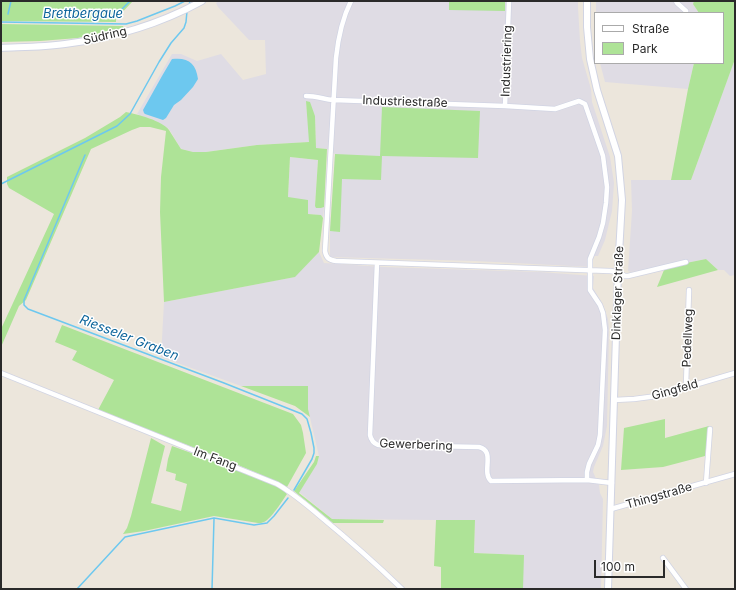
<!DOCTYPE html>
<meta charset="utf-8">
<style>
body{margin:0}
#map{position:relative;width:736px;height:590px;overflow:hidden;background:#ece6dc;font-family:Inter,sans-serif}
canvas{display:block}
.frame{position:absolute;inset:0;border:2px solid #2a2a2a;pointer-events:none}
.legend{position:absolute;left:594px;top:12px;width:130px;height:52px;box-sizing:border-box;background:#fff;border:1px solid #aaa;margin:0;padding:5px 7px;list-style:none;font-size:12px;color:#2a2a2a}
.legend li{display:flex;align-items:center;gap:8px;height:20px}
.legend b{width:20px;border:1px solid #aaa}
.scale{position:absolute;left:594px;top:560px;width:71px;height:18px;box-sizing:border-box;border:2px solid #2a2a2a;border-top:0;padding-left:5px;font-size:12px;line-height:14px;white-space:nowrap;color:#2a2a2a;-webkit-text-stroke:3px #fff;paint-order:stroke}
</style>
<div id="map">
<canvas width="736" height="590"></canvas>
<div class="frame"></div>
<ul class="legend">
<li><b style="height:5px;background:#fff"></b>Straße</li>
<li><b style="height:11px;background:#aee397"></b>Park</li>
</ul>
<div class="scale">100 m</div>
</div>
<script>
const g = document.querySelector('canvas').getContext('2d');
g.lineJoin = 'round';
function fill(path, color) { g.fillStyle = color; g.fill(path, 'evenodd'); }
function trace(path, color, width, dash) { g.strokeStyle = color; g.lineWidth = width; g.lineCap = dash ? 'butt' : 'round'; g.setLineDash(dash || []); g.stroke(path); }
function write(font, color, halo, rows, align = 'center') {
  g.font = font + ' Inter,sans-serif'; g.lineWidth = 3; g.setLineDash([]); g.textBaseline = 'middle'; g.strokeStyle = halo; g.fillStyle = color; for (const [text, x, y, turn = 0] of rows) {
    g.save(); g.translate(x, y); g.rotate((+turn || 0) * Math.PI / 180); g.textAlign = isNaN(turn) ? turn : align; if (halo) g.strokeText(text, 0, 0); g.fillText(text, 0, 0); g.restore();
  }
}
const industrial = new Path2D(`
 M219 1H578V7L580 41 582 58 591 89 592 102 610 157 614 183 612 211 605 240 598 256H594L591 267 475 261 330 257V231L335 154 327 149 316 148 315 116 306 102 310 142 257 145 206 152H193L181 149 169 129 163 125 137 114 172 54H181L197 61 221 54 243 80 266 74 265 40H249L218 7 216 3Z
 M596 1H694L693 4 699 13H596Z
 M600 63H694L688 89 605 82Z
 M733 64H735V275L730 276 724 270H718L706 259 686 263 664 270 663 266 631 272 628 271 632 211 631 180H691Z
 M290 157 318 160 315 206 317 208H321L324 207 323 218 321 215 308 214 288 197Z
 M319 252 324 263 383 267 540 272 594 276 593 288 603 305 608 319 609 329 607 426 603 446 594 467 593 472 599 485 600 493 603 499 601 589H523V555L474 553 475 520H436L332 519 299 492 317 464 319 456 308 409V386H241L161 357 164 302 294 277Z`);
const green = new Path2D(`
 M1 1H133L116 19V22L1 21Z
 M449 1H505V11L449 10Z
 M694 1H735V59L691 180H671L688 89 694 63H723V13H699L693 4Z
 M1 24 123 26 124 28 78 38 40 41 1 42Z
 M306 101 310 102 315 116 316 148 327 149 324 207 321 208H316L315 206 318 160 290 157 288 197 308 200V214L321 215 323 218 319 252 295 277 164 302 160 212 161 177 166 131 150 127H140L132 130 91 149 26 300 19 306 1 347V329L54 214 9 188 7 184V177L85 138 120 117 126 112C137 114 163 121 169 130 173 136 177 143 181 149L193 152H206L257 145 309 142Z
 M382 107 480 111 478 158 382 156 381 180 342 179 340 232 330 231 335 154 380 156Z
 M706 259 718 270 657 287 664 270 686 263Z
 M62 325 293 414 301 425 303 433 306 453 287 487 280 483 238 465 98 410 114 380 72 360 77 351 55 342Z
 M241 386H308V409L310 417 295 406Z
 M665 419V438L709 426 705 456 663 467 621 470 624 428Z
 M151 438 165 446 151 503 181 511 187 484 175 480 176 474 166 471 168 459 172 446 241 471 280 488 287 494C283 500 271 519 264 522 262 523 260 523 258 523L214 516 144 531 123 534 127 528 131 516Z
 M316 456H319L317 464 299 493 332 519 384 520 383 523H333L294 491 314 462Z
 M436 520H475L474 553 524 555 523 589H441V567L434 566Z`);
const water = new Path2D(`
 M172 59C188 57 196 63 198 79L193 87 181 100 174 105 166 118 163 120 145 114 144 113 143 110 162 76Z`);
const stream = new Path2D(`
 M189 6 190 1
 M8 14 11 1
 M116 15 130 1
 M1 22 126 24 137 21 175 6 185 1
 M85 155 24 300V305L28 309 224 383 302 414 307 419 311 433 314 448V453L312 459 294 490
 M1 184 117 126 130 114 159 62 171 43 184 28 186 22 187 11
 M77 589 125 537 214 518 254 525 267 523 274 516 288 498
 M212 589 214 519`);
const minor = new Path2D(`
 M351 1C342 19 338 39 336 58L325 251C326 258 329 260 336 261L610 271 618 272 625 276H628L686 262
 M676 1 677 3 686 11
 M306 96C316 96 324 99 333 100L505 106
 M377 263 370 435C371 440 373 443 378 445L479 447C496 451 481 472 491 481L587 480V472L589 464 598 445 600 435 605 330 603 313 600 305 590 290V259L599 237 603 223 606 203 607 187 603 156 585 104 579 101 555 109 505 106 509 1
 M1 373 277 484C293 493 307 505 321 517 349 540 376 564 402 589
 M686 386 689 290
 M614 400 634 399 657 396 735 373
 M587 480 612 483
 M706 483 710 429
 M611 509 735 474
 M663 558 686 589`);
const secondary = new Path2D(`
 M587 1V27L590 59 597 90 618 156 622 200 618 272 608 589
 M1 48C22 47 44 47 65 44 113 38 160 24 202 1`);
const streetNames = [
 ["Südring",105,36,-13],
 ["Industriering",507,61,-88],
 ["Industriestraße",405,102,2],
 ["Dinklager Straße",618,293,-88],
 ["Pedellweg",688,338,-88],
 ["Gingfeld",675,390,-16],
 ["Gewerbering",416,445,2],
 ["Im Fang",215,459,21],
 ["Thingstraße",659,496,-16]
];
const waterNames = [
 ["Brettbergaue",83,14],
 ["Riesseler Graben",129,338,21]
];
fill(industrial, '#dfdce4');
fill(green, '#aee397');
fill(water, '#6dc8ef');
trace(stream, '#6dc8ef', 1.5);
trace(minor, '#d1d4e3', 6);
trace(secondary, '#d1d4e3', 8);
trace(minor, '#fff', 4.5);
trace(secondary, '#fff', 6);
write('12px', '#2a2a2a', '#fff', streetNames);
write('italic 13px', '#0c649b', '#fff', waterNames);
</script>
